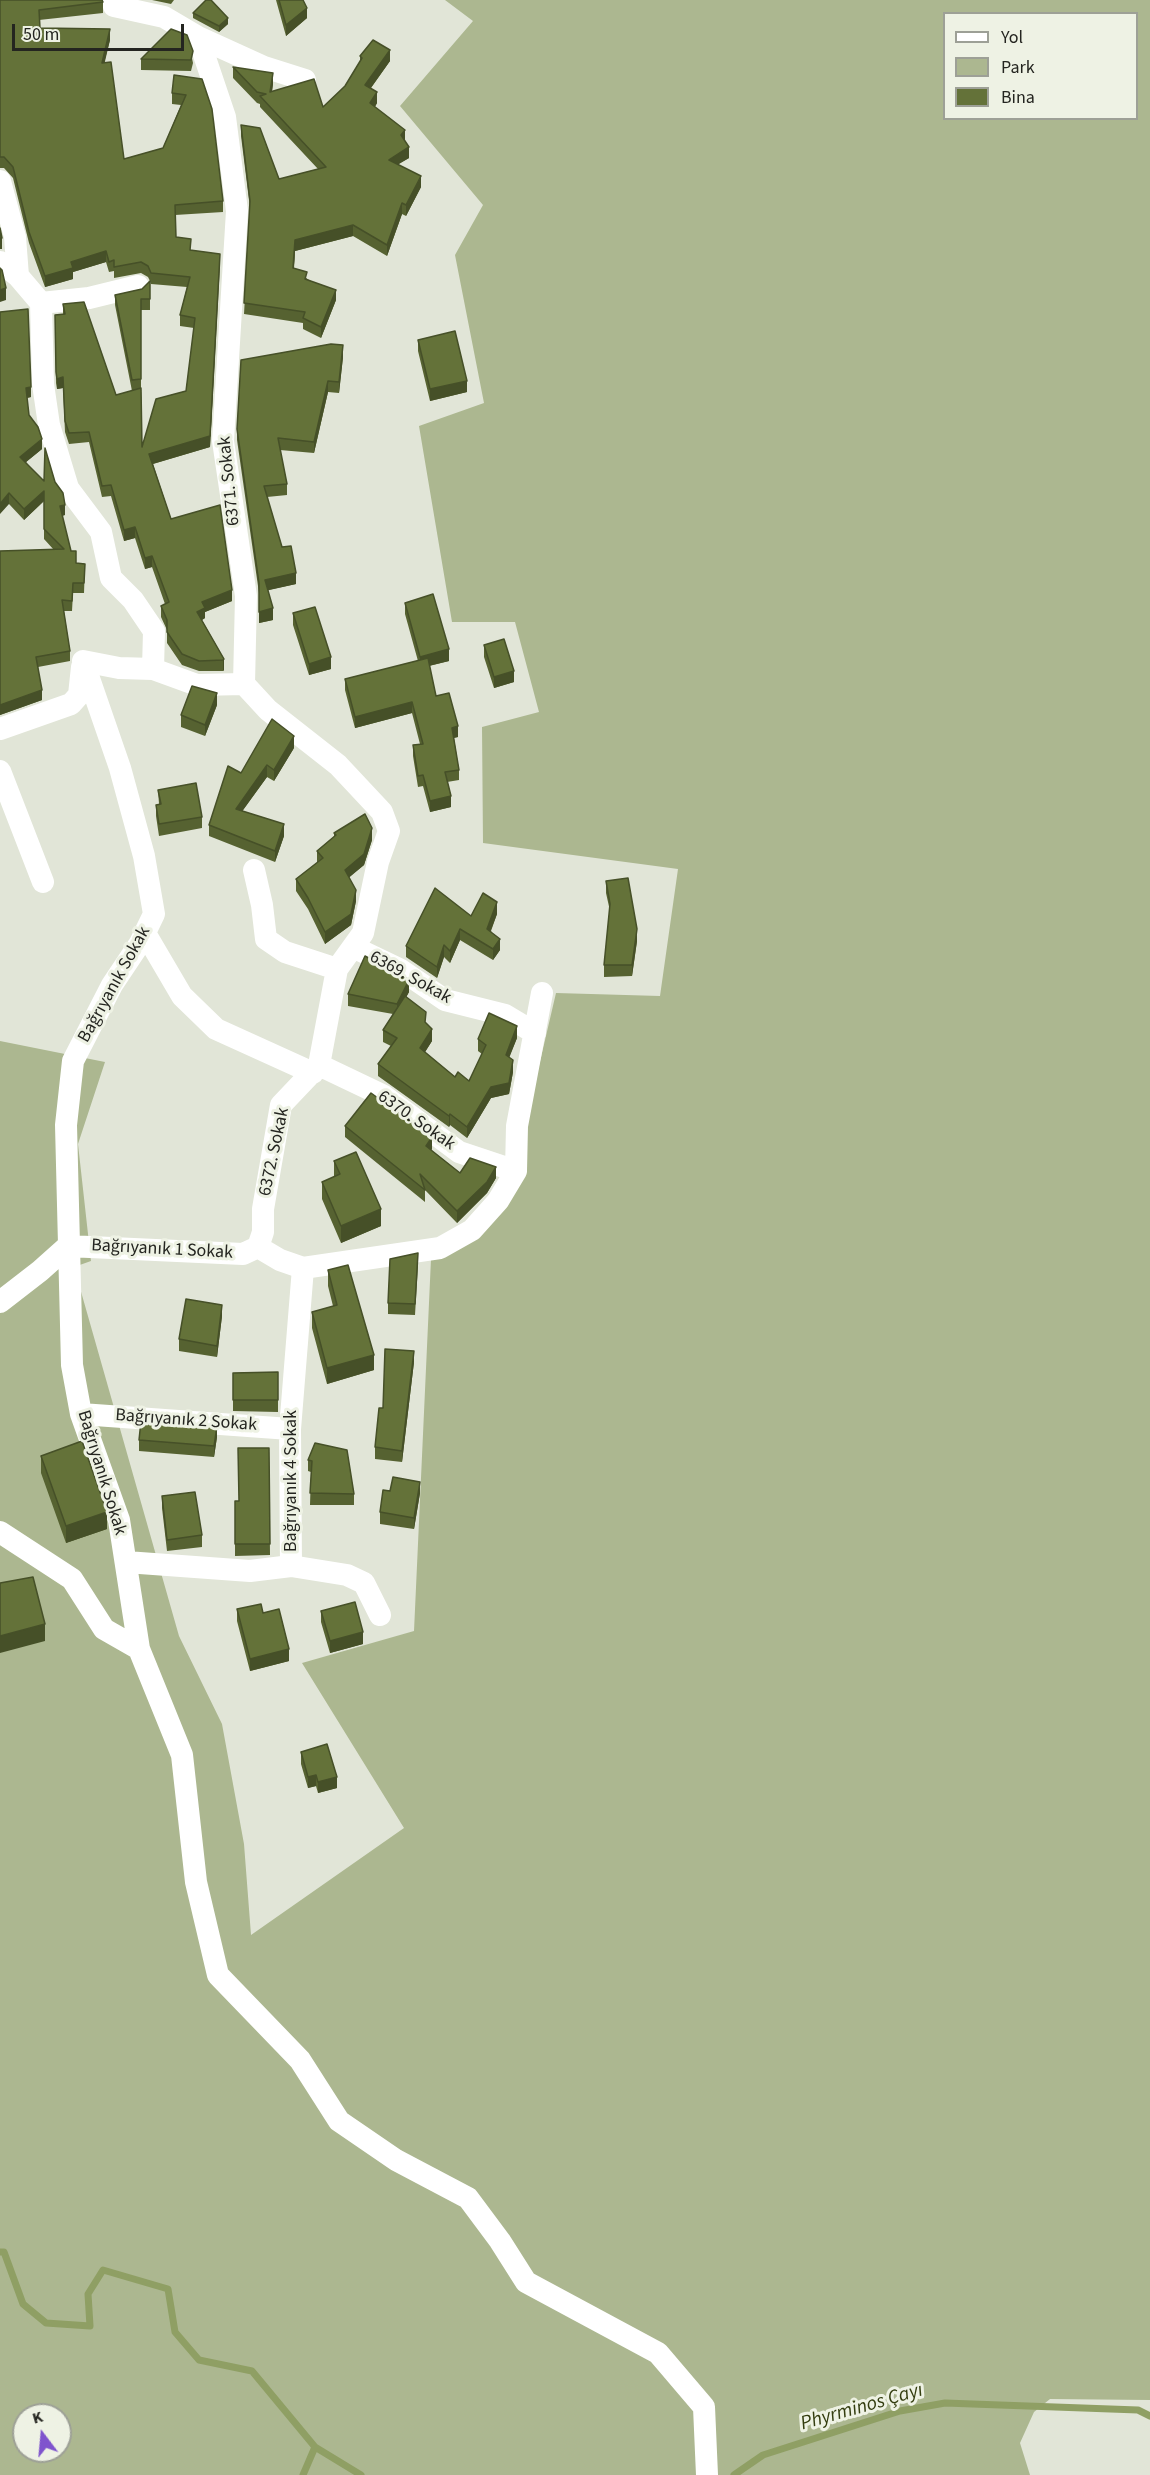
<!DOCTYPE html>
<meta charset="utf-8">
<style>
body{margin:0}
#map{position:relative;width:1150px;height:2475px;overflow:hidden;background:#e1e5d7;font-family:"Source Sans 3",sans-serif}
canvas{display:block}
.legend{position:absolute;left:943px;top:12px;width:195px;height:108px;box-sizing:border-box;background:#eef2e4;border:2px solid #9da096;margin:0;padding:8px 10px;list-style:none;font-size:18px;color:#242520}
.legend li{display:flex;align-items:center;gap:12px;height:30px}
.legend b{width:30px;border:2px solid #9da096}
.north{position:absolute;left:12px;top:2403px;width:60px;height:60px;box-sizing:border-box;background:#eef2e4;border:2px solid #9da096;border-radius:50%;rotate:344deg;font-size:16px;font-weight:700;line-height:24px;text-align:center;color:#242520}
.north::after{content:'';display:block;margin:auto;width:21px;height:27px;background:#7f54cd;clip-path:polygon(50% 0,100% 100%,50% 72%,0 100%)}
.scale{position:absolute;left:12px;top:24px;width:172px;height:27px;box-sizing:border-box;border:3px solid #242520;border-top:0;padding-left:8px;font-size:18px;line-height:21px;white-space:nowrap;color:#242520;-webkit-text-stroke:4px #eef2e4;paint-order:stroke}
</style>
<div id="map">
<canvas width="1150" height="2475"></canvas>
<ul class="legend">
<li><b style="height:8px;background:#fff"></b>Yol</li>
<li><b style="height:16px;background:#acb790"></b>Park</li>
<li><b style="height:16px;background:#647239"></b>Bina</li>
</ul>
<div class="north">K</div>
<div class="scale">50 m</div>
</div>
<script>
const g = document.querySelector('canvas').getContext('2d');
g.lineJoin = 'round';
function fill(path, color) { g.fillStyle = color; g.fill(path, 'evenodd'); }
function trace(path, color, width, dash) { g.strokeStyle = color; g.lineWidth = width; g.lineCap = dash ? 'butt' : 'round'; g.setLineDash(dash || []); g.stroke(path); }
function write(font, color, halo, rows, align = 'center') {
  g.font = font + ' "Source Sans 3",sans-serif'; g.lineWidth = 6; g.setLineDash([]); g.textBaseline = 'middle'; g.strokeStyle = halo; g.fillStyle = color; for (const [text, x, y, turn = 0] of rows) {
    g.save(); g.translate(x, y); g.rotate((+turn || 0) * Math.PI / 180); g.textAlign = isNaN(turn) ? turn : align; if (halo) g.strokeText(text, 0, 0); g.fillText(text, 0, 0); g.restore();
  }
}
const green = new Path2D(`
 M445 0H1150V2400L1050 2399 1034 2412 1020 2443 1030 2475H0V1041L105 1062 78 1144 91 1261 74 1267 179 1636 222 1724 244 1844 251 1935 404 1828 302 1663 414 1631 431 1259 491 1221 517 1160 556 993 660 996 678 869 483 843 482 727 539 712 515 622H452L419 426 484 403 455 255 483 205 400 106 473 21ZM944 14H1136V118H944ZM24 2415H60V2451H24Z`);
const stream = new Path2D(`
 M0 2252H4L23 2304 46 2323 90 2326 88 2294 103 2270 168 2289 175 2332 199 2360 252 2371 315 2447 303 2475
 M315 2447 361 2475
 M734 2475 763 2455 900 2411 945 2403 1138 2410 1150 2416`);
const street = new Path2D(`
 M112 0 114 6 164 17 198 37 264 67 305 80
 M198 37 225 117 237 211 223 441 246 596 244 684 268 710 338 765 382 812 389 831 378 862 363 933 337 969 319 1065 281 1105 263 1209V1232L258 1247
 M0 181 15 237 18 276
 M0 262 18 276 41 303 43 384 49 425 68 488 101 532 111 578 133 600 154 631 153 669
 M41 303 89 298 138 286
 M244 684 197 685 153 669 119 668 83 661 120 768 144 856 154 914 140 943 112 985 73 1061 66 1125 72 1365 81 1414 119 1520 139 1649 182 1755 196 1882 218 1975 300 2060 339 2121 396 2160 468 2198 500 2241 526 2282 658 2353 704 2407 707 2475
 M0 729 71 704 79 695 82 667
 M0 771 43 882
 M254 870 262 905 266 939 285 952 337 969
 M145 933 182 996 216 1029 313 1073
 M353 947 401 970 445 1000 505 1015 535 1033
 M319 1065 384 1096 459 1152 516 1171
 M258 1247 280 1260 303 1268 440 1248 472 1230 498 1201 516 1171 517 1126 542 993
 M0 1302 40 1271 68 1246 243 1254 258 1247
 M81 1414 290 1429
 M0 1532 72 1579 104 1629 139 1649
 M126 1562 250 1571 291 1566 290 1429 303 1268
 M291 1566 347 1575 364 1583 380 1615`);
const wall = new Path2D(`
 M0 0 103 2V13L39 20 40 28 110 40 104 63 124 159 163 148 181 105 172 104V93L202 79 223 201V212L175 215 176 237 191 250 220 265 210 447 153 464 171 519 232 601 205 612V618L202 620 224 659V670L223 671H199L182 665 167 643V630L161 617V606L165 604 152 567 145 569 135 538 124 541 111 496 102 497 89 442 69 444 65 432 63 388 57 389 56 383 55 315 63 314V304L116 395 132 391 115 305V295L142 289 150 281 148 277 141 273 114 278V271L109 272 106 262 73 272V279L45 287 29 243 13 178 4 168H0ZM150 281 151 284 187 287 180 315V326L194 328 186 391 142 447 141 388V310H150Z
 M152 0H174L171 4Z
 M276 0H303L307 18 286 36Z
 M193 13 228 24 219 32 193 18Z
 M187 35 193 63 191 71 141 70V59Z
 M360 56 390 61 371 88 377 103 375 107 405 141 409 158 398 164 421 187 406 216 402 214 387 256 353 236 295 251 294 269 336 300 321 338 303 329V323L244 314 250 208 241 136V125L279 179 318 169 260 107V104L257 103 233 78V67L273 84 272 92 323 107 345 86 360 62Z
 M0 312 31 397 27 398 29 415 42 449 26 462 65 515 62 516 71 551 76 563 85 564 84 593H73L72 611H64L70 651V661L38 667 42 700 0 715V551L54 550 44 539V501L24 520 9 504Z
 M418 340 467 392 430 401 418 351Z
 M343 357 339 393 328 392 314 453 280 450 287 484V495L267 497 282 547 296 584 268 590 273 620 259 623V593L237 440V429Z
 M405 603 449 661 429 666 436 696 458 737 454 738 459 770V780L447 782 451 807 430 812 423 786 418 787 413 756V745L420 744 412 713 355 728 345 690V679L418 661 405 614Z
 M293 613 331 669 309 675 293 625Z
 M484 645 514 682 494 688 484 657Z
 M217 705 205 736 181 727V715Z
 M294 748 274 781 267 777 242 811 284 836 275 862 209 836V825L241 773Z
 M158 790 202 817V828L159 836 156 816V805L159 804Z
 M334 833 372 840 364 865 349 877 356 901 351 925 325 944 308 909 296 891V879L317 863V851L334 837Z
 M606 881 637 941 632 976 604 977V965L610 911 606 893Z
 M497 914 491 931 500 950 493 960 460 940 450 963 444 957 437 978 406 957V946L471 916Z
 M409 992 406 997 426 1023 432 1041 425 1052 455 1077 469 1081 482 1054 478 1051V1039L517 1038 509 1057 513 1072 509 1094 491 1098 467 1138 450 1125 449 1127 378 1076V1064L391 1046 383 1042V1030L393 1014 348 1006V994Z
 M345 1126 432 1149 431 1150 460 1173 496 1178 487 1193 457 1223 425 1190V1202L345 1137Z
 M334 1161 381 1226 341 1243 322 1199V1182L334 1177Z
 M418 1265 415 1315 388 1314V1303Z
 M328 1270 374 1370 327 1384 312 1328V1312L333 1306 328 1286Z
 M222 1316 217 1357 179 1351V1339Z
 M414 1362 402 1462 375 1459V1447L383 1408Z
 M278 1372V1412L233 1411V1373Z
 M217 1437 214 1457 139 1451V1440Z
 M315 1443 354 1494V1505H310L311 1472 308 1471V1460Z
 M269 1448 270 1555 235 1556V1501H239Z
 M41 1456 107 1529 66 1543 41 1473Z
 M390 1491 420 1493 414 1529 380 1524V1512Z
 M162 1496 202 1535V1547L167 1551 162 1508Z
 M237 1609 263 1613 289 1661 250 1671 237 1621Z
 M321 1611 363 1644 330 1653 321 1622Z
 M301 1752 337 1788 318 1793 316 1786 308 1788 301 1764Z`);
const shadedWall = new Path2D(`
 M307 8V18L286 36V25Z
 M228 18V24L219 32V26Z
 M110 29V40L102 74V63Z
 M390 50V61L365 96V85Z
 M273 73V84L270 103V92Z
 M377 92V103L370 114V103Z
 M405 130V141L401 135Z
 M409 147V158L389 170V160Z
 M421 176V187L406 216V205Z
 M402 203V214L387 256V245Z
 M353 225V236L295 251 293 279 295 240Z
 M0 238H2V249H0Z
 M106 251V262L73 272V279L45 287V276L71 262Z
 M220 254 210 447 149 465V454L210 436Z
 M6 288V300L0 302V290Z
 M336 290V300L321 338V327Z
 M343 345V357L339 393V382Z
 M63 377V388L57 389V379Z
 M328 381V392L314 453V442Z
 M467 381V392L430 401V389Z
 M31 387V397L26 398V388Z
 M42 439V449L20 467V457Z
 M44 491V501L24 520V509Z
 M9 493V504L0 514V504Z
 M65 505V515L60 516V506Z
 M135 527V538L124 541V530Z
 M152 556V567L145 569V558Z
 M296 573V584L265 591V580Z
 M232 590V601L205 612V618L197 623V612L202 602Z
 M273 608V620L259 623V612Z
 M449 649V661L420 668V657Z
 M331 657V669L309 675V664Z
 M224 659V670L223 671V660Z
 M514 671V682L494 688V677Z
 M42 690V700L0 715V705Z
 M217 693V705L205 736V725Z
 M412 702V713L355 728V717Z
 M458 726V737L452 738V728Z
 M294 736V748L274 781V770Z
 M267 765V777L236 820V809Z
 M451 796V807L430 812V801Z
 M284 824V836L275 862V851Z
 M372 828V840L364 865 345 881V870Z
 M356 890V901L351 925 325 944V932Z
 M497 902V914L487 940V929Z
 M460 929V940L450 963V951Z
 M637 929V941L632 976V965Z
 M500 939V950L493 960V949Z
 M444 945V957L437 978V967Z
 M409 980V992L397 1015V1004Z
 M517 1026V1038L506 1066V1055Z
 M432 1029V1041L420 1060V1048Z
 M513 1060V1072L509 1094 491 1098 467 1138V1127L491 1087Z
 M450 1114V1125L449 1127V1116Z
 M432 1137V1149L426 1157V1146Z
 M496 1167V1178L487 1193 457 1223V1211Z
 M381 1209V1226L341 1243V1226Z
 M222 1305V1316L217 1357V1346Z
 M414 1351V1362L402 1462V1451Z
 M374 1355V1370L327 1384V1368Z
 M217 1426V1437L214 1457V1446Z
 M420 1482V1493L414 1529V1518Z
 M107 1512V1529L66 1543V1526Z
 M45 1624V1641L0 1653V1636Z
 M363 1632V1644L330 1653V1641Z
 M289 1649V1661L250 1671V1659Z
 M316 1775V1786L308 1788V1777Z
 M337 1777V1788L318 1793V1782Z`);
const building = new Path2D(`
 M0 0H102L103 2 39 10 40 28 110 29 102 63 111 62 124 159 163 148 186 95 172 93 174 75 202 79 212 109 223 201 175 205 176 237 191 239 190 250 220 254 210 436 149 454 171 519 220 505 232 590 202 602 205 608 197 612 224 659 223 660 199 661 182 654 167 632V620L161 606 169 602 152 556 145 558 135 527 124 530 111 485 102 486 89 432 69 433 65 421 63 377 57 379 56 372 55 315 65 314 63 304 84 302 116 395 141 388 142 447 156 399 186 391 195 318 180 315 190 277 151 273 148 266 141 262 114 267V260L109 262 106 251 71 262 73 268 45 276 29 232 13 167 4 157H0Z
 M206 0H211L228 18 219 26 193 13Z
 M279 0H303L307 8 286 25Z
 M171 29 187 35 193 51 191 60 141 59Z
 M373 40 390 50 365 85 377 92 370 103 405 130 401 135 409 147 389 160 421 176 406 205 402 203 387 245 353 225 295 240 293 268 307 272 305 279 336 290 321 327 303 318 305 312 244 303 250 201 241 125 260 128 279 179 326 167 260 96 266 94 257 92 233 67 273 73 270 92 314 79 323 107 345 86 362 58 360 56Z
 M0 228 2 238H0Z
 M0 268 2 270 6 288 0 290Z
 M150 281V299H141V379L132 380 115 295 142 289Z
 M28 309 31 387 26 388 29 415 38 427 42 439 20 457 44 481 45 448 55 482 63 493 65 505 60 506 71 551H76V563L85 564 84 583H73L72 601 62 600 70 651 36 657 42 690 0 705V551L64 549 44 529V491L24 509 9 493 0 504V312Z
 M455 331 467 381 430 389 418 340Z
 M331 344 343 345 339 382 328 381 314 442 278 438 287 484 264 486 282 547 291 546 296 573 265 580 273 608 259 612V583L237 429 241 360Z
 M433 594 449 649 420 657 405 603Z
 M315 607 331 657 309 664 293 613Z
 M504 639 514 671 494 677 484 645Z
 M428 658 436 696 449 693 458 726 452 728 459 770 445 772 451 796 430 801 423 775 418 776 413 745 423 744 412 702 355 717 345 679Z
 M192 686 217 693 205 725 181 715Z
 M272 719 294 736 274 770 267 765 236 809 284 824 275 851 209 825 228 766 241 773Z
 M196 783 202 817 159 824 156 805 161 804 158 790Z
 M365 814 372 828 364 854 345 870 356 890 351 914 325 932 308 898 296 879 323 858 317 851 336 835 334 833Z
 M628 878 637 929 632 965H604L610 904 606 881Z
 M435 888 471 916 483 893 497 902 487 929 500 939 493 949 460 929 450 951 444 945 437 967 406 946Z
 M365 956 409 980 397 1004 348 994Z
 M405 996 426 1012 425 1022 432 1029 420 1048 455 1077 458 1072 469 1081 486 1045 478 1039 489 1013 517 1026 506 1055 513 1060 509 1083 491 1087 467 1127 450 1114 449 1116 378 1064 397 1038 383 1030Z
 M371 1093 432 1137 426 1146 460 1173 470 1158 496 1167 487 1182 457 1211 420 1174 425 1190 345 1126Z
 M356 1152 381 1209 341 1226 322 1182 340 1174 334 1161Z
 M418 1253 415 1304 388 1303 390 1259Z
 M348 1265 374 1355 327 1368 312 1312 337 1305 328 1270Z
 M186 1299 222 1305 217 1346 179 1339Z
 M385 1349 414 1351 402 1451 375 1447 379 1408H383Z
 M278 1372V1400H233V1373Z
 M141 1421 217 1426 214 1446 139 1440Z
 M82 1441 107 1512 66 1526 41 1456Z
 M315 1443 347 1450 354 1494 310 1493 312 1461 308 1460Z
 M238 1448H269L270 1544H235V1501H239Z
 M393 1477 420 1482 414 1518 380 1512 383 1490 390 1491Z
 M195 1492 202 1535 167 1540 162 1496Z
 M33 1577 45 1624 0 1636V1583Z
 M355 1602 363 1632 330 1641 321 1611Z
 M261 1604 263 1613 279 1609 289 1649 250 1659 237 1609Z
 M327 1744 337 1777 318 1782 316 1775 308 1777 301 1752Z`);
const streetNames = [
 ["6371. Sokak",230,481,-96],
 ["6369. Sokak",410,978,29],
 ["Bağrıyanık Sokak",115,985,-61],
 ["6370. Sokak",416,1121,35],
 ["6372. Sokak",275,1152,-78],
 ["Bağrıyanık 1 Sokak",162,1250,3],
 ["Bağrıyanık 2 Sokak",186,1421,4],
 ["Bağrıyanık Sokak",101,1473,73],
 ["Bağrıyanık 4 Sokak",292,1481,-90]
];
const waterNames = [
 ["Phyrminos Çayı",862,2408,-16]
];
fill(green, '#acb790');
trace(stream, '#8f9f64', 7);
trace(street, '#fff', 22);
fill(wall, '#566231');
fill(shadedWall, '#465028');
fill(building, '#647239');
trace(building, '#465028', 1.5);
write('18px', '#242520', '#eef2e4', streetNames);
write('italic 20px', '#333d0f', '#eef2e4', waterNames);
</script>
